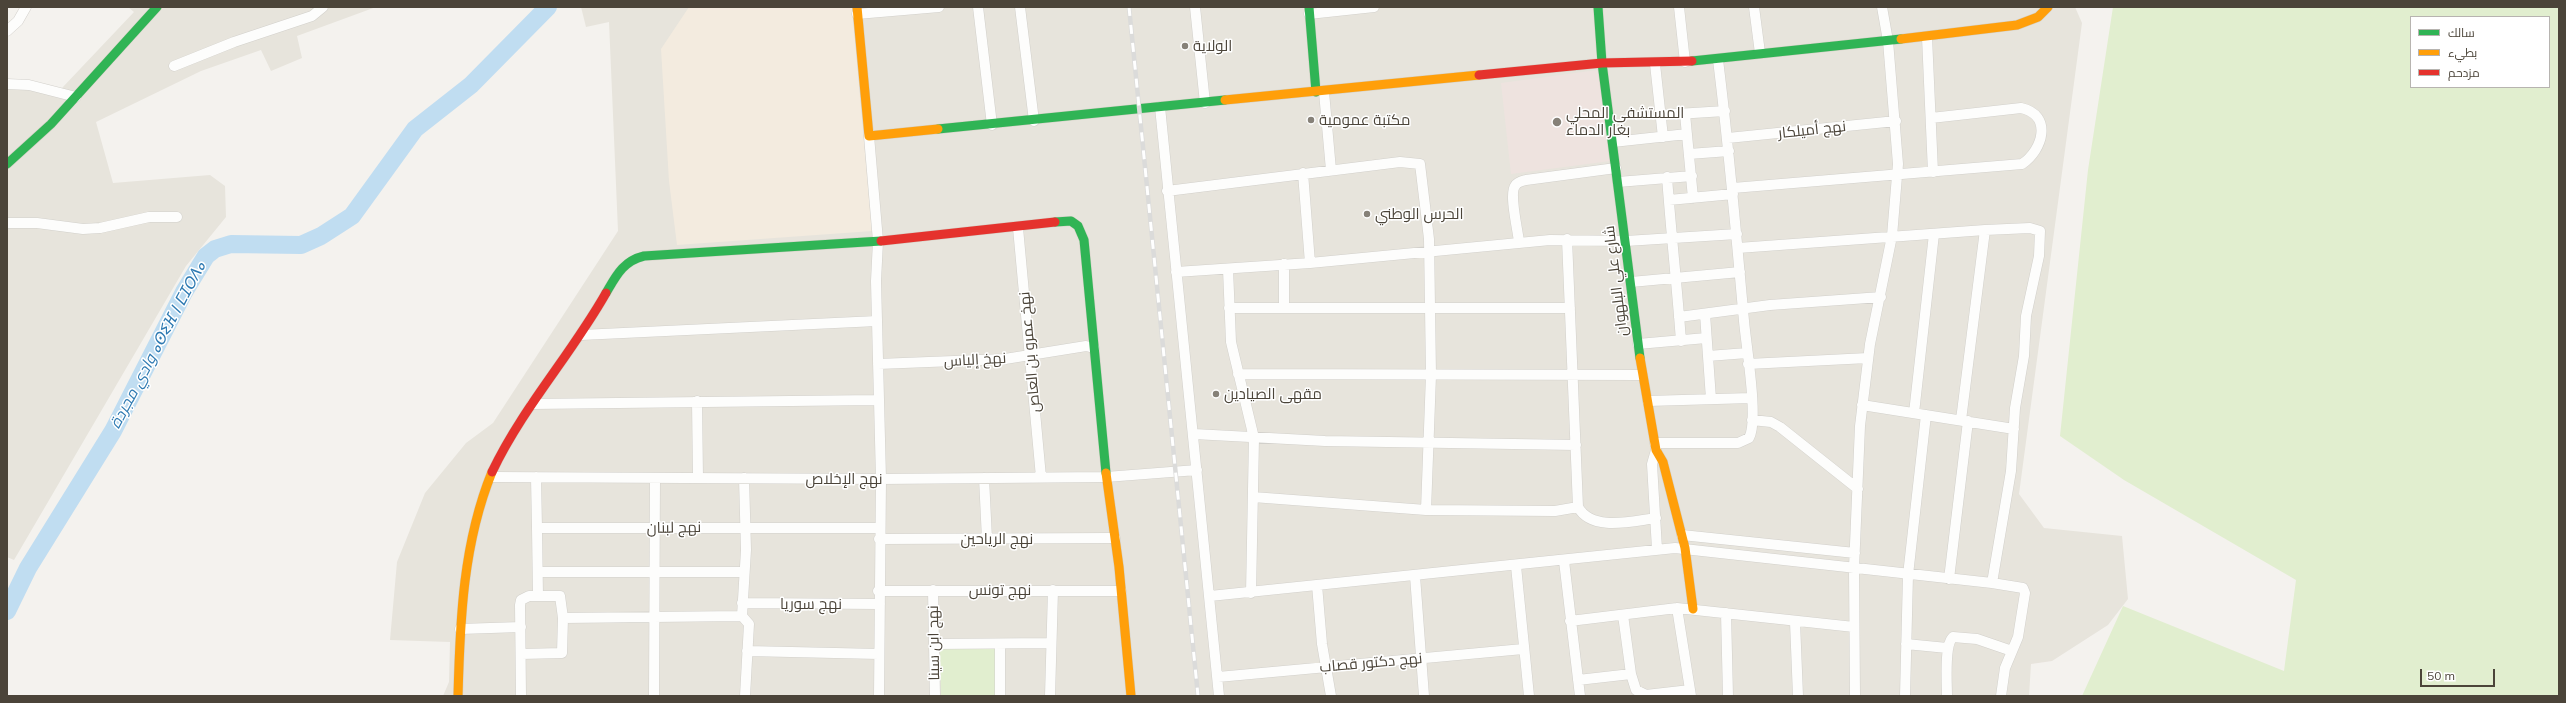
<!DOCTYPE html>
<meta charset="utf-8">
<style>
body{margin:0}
#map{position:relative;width:2566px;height:703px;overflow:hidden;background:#f4f2ee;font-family:Mulish,Cairo,sans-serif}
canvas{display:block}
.frame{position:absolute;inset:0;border:8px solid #4b4439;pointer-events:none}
.legend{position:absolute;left:2410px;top:16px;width:140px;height:72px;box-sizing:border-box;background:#fff;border:1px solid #b7b4b0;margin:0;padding:5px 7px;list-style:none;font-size:12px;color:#4b4439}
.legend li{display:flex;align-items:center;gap:8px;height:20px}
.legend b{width:20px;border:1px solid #b7b4b0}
.scale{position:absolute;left:2420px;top:669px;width:75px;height:18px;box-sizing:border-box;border:2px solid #4b4439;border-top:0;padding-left:5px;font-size:12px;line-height:14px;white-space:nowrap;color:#4b4439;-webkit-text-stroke:3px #fff;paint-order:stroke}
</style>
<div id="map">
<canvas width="2566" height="703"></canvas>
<div class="frame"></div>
<ul class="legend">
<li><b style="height:5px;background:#30b455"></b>سالك</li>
<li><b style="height:5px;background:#ff9f0a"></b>بطيء</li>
<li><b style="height:5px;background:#e5322d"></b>مزدحم</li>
</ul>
<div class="scale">50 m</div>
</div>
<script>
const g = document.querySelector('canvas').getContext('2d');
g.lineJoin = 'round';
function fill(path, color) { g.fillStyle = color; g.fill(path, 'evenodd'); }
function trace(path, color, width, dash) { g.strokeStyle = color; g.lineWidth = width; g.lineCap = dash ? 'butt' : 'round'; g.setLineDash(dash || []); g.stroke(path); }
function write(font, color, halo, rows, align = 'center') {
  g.font = font + ' Mulish,Cairo,"Noto Sans Tifinagh",sans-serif'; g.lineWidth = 3; g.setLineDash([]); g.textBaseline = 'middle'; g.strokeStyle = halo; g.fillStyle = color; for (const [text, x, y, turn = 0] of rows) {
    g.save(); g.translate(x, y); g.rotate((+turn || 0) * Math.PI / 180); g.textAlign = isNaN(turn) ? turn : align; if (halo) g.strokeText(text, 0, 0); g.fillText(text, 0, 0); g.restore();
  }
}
const residential = new Path2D(`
 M128 7H376L297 36 302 58 271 71 261 50 201 71 96 122 113 183 210 175 225 186 226 217 186 266 14 560 7 557V85L62 88 134 12Z
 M581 7H2075L2082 23 2019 494 2044 528 2122 536 2128 599 2108 625 2052 661 2031 664 2029 696H443L449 682 450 642 390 640 397 562 425 493 466 443 493 423 618 231 609 22 586 27Z`);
const commercial = new Path2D(`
 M689 7H852L872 231 677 245 669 181 661 49Z`);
const medical = new Path2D(`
 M1605 69 1610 161 1511 174 1501 83Z`);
const green = new Path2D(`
 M2113 7H2559V696H2082L2123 606 2284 671 2296 580 2124 480 2060 436 2088 170ZM2411 17H2549V87H2411Z
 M996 648 995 696H941L940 649Z`);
const river = new Path2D(`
 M7 611 28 568 113 431 184 292 206 256 215 249 231 244 301 245 321 236 352 216 415 129 471 85 548 7`);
const street = new Path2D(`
 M978 7 992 125
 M1020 7 1034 121
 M1195 7 1205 103
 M1679 7 1685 62
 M1754 7 1760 53
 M857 14 939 7
 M1309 14 1374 7
 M7 31 18 21 26 7
 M1927 37 1933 172
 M1655 64 1663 137
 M174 66 234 42 312 16 323 7
 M7 84 29 85 76 97
 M1324 92 1331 170
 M1160 107 1219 696
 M1685 114 1693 198
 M1661 115 1725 111
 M869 136 878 241 876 281 881 479 879 696
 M1728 138 1896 121
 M1613 142 1687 134
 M1689 154 1729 151
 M1303 173 1310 263
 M1667 177C1671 232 1677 286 1681 341
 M1618 182 1692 176
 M1733 188 2022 164C2043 150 2053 115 2021 108L1931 118
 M1167 191 1400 162 1420 164 1429 239 1431 375 1426 510
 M1669 200 1733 194
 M7 223H37L83 229 100 228 149 217H177
 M1018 228 1041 477
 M1567 239 1578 507C1592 532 1632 521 1656 518
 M1519 242C1518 231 1509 194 1515 186 1517 182 1522 181 1526 180L1616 168
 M1738 248 1985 230 2030 228 2040 231 2039 256 2026 316 2024 356 2015 408 2011 471 1992 583
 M1284 264V308
 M1228 269 1231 342 1254 438 1251 593
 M1176 272 1310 263 1550 240 1626 241 1737 234
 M1631 282 1740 272
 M1229 308H1570
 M1705 314 1711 399
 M1679 317 1770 305 1881 297
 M581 335 877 321
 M1638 344 1706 338
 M1708 356 1747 353
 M878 364 1005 359 1086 346 1094 348
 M1748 364 1868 358
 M1238 374 1642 375
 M697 401 698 478
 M1648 401 1751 398
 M532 404 877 400
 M1862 405 2014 429
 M1914 413 1934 234
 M1752 420 1771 422 1780 427 1858 489
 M1961 420 1985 230
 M1194 434 1325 441 1576 445
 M1655 443H1738L1749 438C1759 421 1746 345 1744 321 1736 234 1729 147 1718 60
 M1656 450 1652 464 1657 549
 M491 477 881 479 1106 477 1197 470
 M536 477 537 528
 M744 478 746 550 742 616 749 624 745 696
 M984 478 987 539
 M1253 497 1426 510 1555 511 1578 507
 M1682 535 1855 553
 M879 539 1115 538
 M1564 561 1580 696
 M1516 566 1529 696
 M538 572H744
 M1415 576 1424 696
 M1949 579 1968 421
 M1317 585 1322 644 1331 696
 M933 590 935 696
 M878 591H1121
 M538 596 537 528H879
 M1210 596 1675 548 1992 583 2023 588 2025 593 2018 637 2005 668 2001 696
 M742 603 880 604
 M1677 608 1691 696
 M1726 613 1728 696
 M1623 615 1631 674 1636 690 1646 695 1690 690
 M563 618 742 616
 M1570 621 1677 608 1854 627
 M1795 622 1798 696
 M460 629 521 627
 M935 644 1051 643
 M1906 644 1947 648
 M747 651 879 654
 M521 654 562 653 563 618 560 596H529L521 600 520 605 521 696
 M1218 677 1523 649
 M1578 680 1631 674
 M654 696 655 478
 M1000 696V644
 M1050 696 1053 590
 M1855 696 1854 568 1860 426 1870 344 1892 236 1898 164 1888 41 1882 7
 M1905 696 1908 575 1926 415
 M1947 696C1947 683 1944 645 1953 637L1977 639 2012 651`);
const fast = new Path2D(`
 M1309 7 1316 92
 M1598 7 1602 63 1640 358
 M1692 61 1901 39
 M938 129 1225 100
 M7 164 51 124 157 7
 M1055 222 1071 221 1078 226 1084 240 1106 473
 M606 293C616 276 623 261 644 256L881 241`);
const slow = new Path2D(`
 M857 7 869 136 938 129
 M1901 39 2017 25 2038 17 2048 7
 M1225 100 1479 75
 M1640 358 1656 450 1663 462 1685 548 1693 609
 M1106 473 1119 567 1131 696
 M458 696C460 620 463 543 492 472`);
const jam = new Path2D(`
 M1479 75 1602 63 1692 61
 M881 241 1055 222
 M492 472C523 407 571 355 606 293`);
const rail = new Path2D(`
 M1129 7 1198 696`);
const markers = [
 [1185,46,4,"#868178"],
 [1311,120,4,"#868178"],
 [1557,122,5,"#868178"],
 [1367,214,4,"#868178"],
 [1216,394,4,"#868178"]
];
const poiNames = [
 ["الولاية",1193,46],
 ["المستشفى المحلي",1566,113],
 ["بغار الدماء",1566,130],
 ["مكتبة عمومية",1319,120],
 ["الحرس الوطني",1375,214],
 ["مقهى الصيادين",1224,394]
];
const streetNames = [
 ["نهج أميلكار",1812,130,-6],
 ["شارع علي البلهوان",1616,281,-97],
 ["نهخ عمرو بن العاص",1030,352,-95],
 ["نهخ إلياس",975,360,-3],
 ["نهج الإخلاص",844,479],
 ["نهج لبنان",674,528,-1],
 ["نهج الرياحين",997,539],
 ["نهج تونس",1000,590],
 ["نهج سوريا",811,604],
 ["نهج ابن سينا",934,643,-91],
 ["نهج دكتور قصاب",1371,663,-5]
];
const waterNames = [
 ["وادي مجردة ⴰⵙⵉⴼ ⵏ ⵎⵊⵔⴷⴰ",158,345,-62]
];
fill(residential, '#e7e4dc');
fill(commercial, '#f3ebdf');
fill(medical, '#eee3df');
fill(green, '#e1eecf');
trace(river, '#c0ddf1', 18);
trace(street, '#d2d0cb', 11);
trace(fast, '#d3cfc5', 10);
trace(slow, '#d3cfc5', 10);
trace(jam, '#d3cfc5', 10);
trace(street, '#fdfdfc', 10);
trace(fast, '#30b455', 9);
trace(slow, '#ff9f0a', 9);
trace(jam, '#e5322d', 9);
trace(rail, '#dbdbda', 4.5);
trace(rail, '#fff', 3, [9]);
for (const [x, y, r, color] of markers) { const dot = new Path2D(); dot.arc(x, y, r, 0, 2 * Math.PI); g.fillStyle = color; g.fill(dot); trace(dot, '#fff', 1.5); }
write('15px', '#4b4439', '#fff', poiNames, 'left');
write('15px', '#4b4439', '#fff', streetNames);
write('italic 16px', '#2e7ab2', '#fff', waterNames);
</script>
